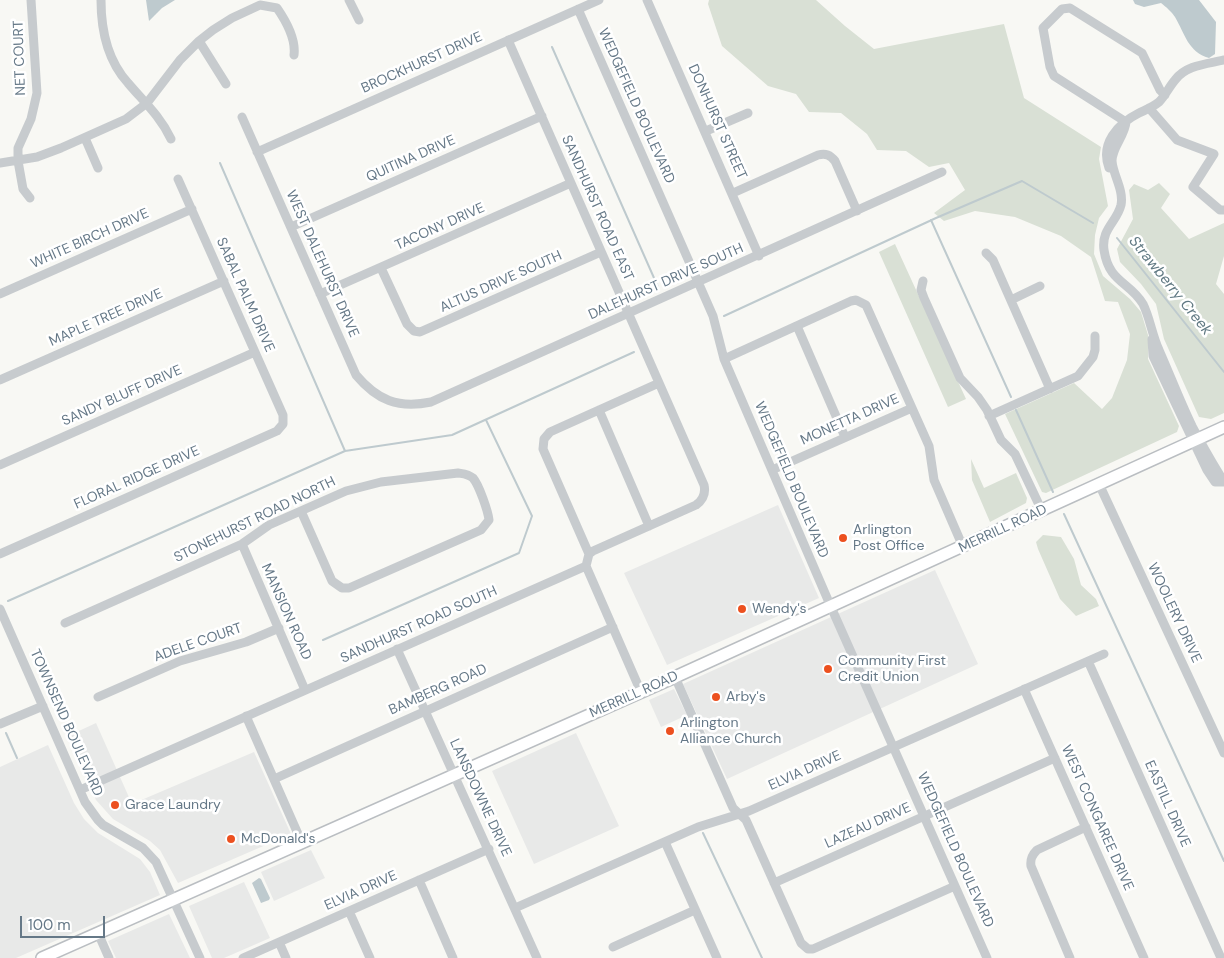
<!DOCTYPE html>
<style>
body{margin:0}
#map{position:relative;width:1224px;height:958px;overflow:hidden;background:#f8f8f4;font-family:"DM Sans",sans-serif}
canvas{display:block}
.scale{position:absolute;left:20px;top:916px;width:85px;height:22px;box-sizing:border-box;border:2px solid #657887;border-top:0;padding-left:6px;font-size:15px;line-height:18px;white-space:nowrap;color:#657887;-webkit-text-stroke:4px #fff;paint-order:stroke}
</style>
<div id="map">
<canvas width="1224" height="958"></canvas>
<div class="scale">100 m</div>
</div>
<script>
const g = document.querySelector('canvas').getContext('2d');
g.lineJoin = 'round';
function fill(path, color) { g.fillStyle = color; g.fill(path, 'evenodd'); }
function trace(path, color, width, dash) { g.strokeStyle = color; g.lineWidth = width; g.lineCap = dash ? 'butt' : 'round'; g.setLineDash(dash || []); g.stroke(path); }
function write(font, color, halo, rows, align = 'center') {
  g.font = font + ' "DM Sans",sans-serif'; g.lineWidth = 5; g.setLineDash([]); g.textBaseline = 'middle'; g.strokeStyle = halo; g.fillStyle = color; for (const [text, x, y, turn = 0] of rows) {
    g.save(); g.translate(x, y); g.rotate((+turn || 0) * Math.PI / 180); g.textAlign = isNaN(turn) ? turn : align; if (halo) g.strokeText(text, 0, 0); g.fillText(text, 0, 0); g.restore();
  }
}
const built = new Path2D(`
 M778 505 819 598 667 665 624 573Z
 M935 570 978 664 727 779 683 684Z
 M674 689 687 715 661 727 649 700Z
 M96 723 132 804 254 752 291 834 178 883 160 850 150 841 113 819 96 800 68 736Z
 M576 733 619 826 534 864 492 771Z
 M48 745 74 803 84 819 98 833 140 859 150 872 160 895 16 958H0V767Z
 M311 850 325 878 274 901 261 872Z
 M244 882 270 938 224 958H212L189 906Z
 M169 914 190 958H116L108 941Z`);
const green = new Path2D(`
 M709 0H816L845 26 874 49 1004 24 1024 98 1101 147 1099 159 1108 206 1099 218 1095 235 1094 254 1103 276 1130 299 1141 312 1148 335V359L1179 426 1177 432 1046 493 1042 492 1005 414 1074 383 1102 409 1112 398 1127 360 1130 334 1118 302 1105 301 1091 257 1061 236 1015 217 975 211 944 221 934 213 965 190 949 163 929 167 906 151 877 150 867 134 841 113 809 112 796 94 768 86 722 46 708 4Z
 M1159 183 1170 194 1161 208 1189 239 1224 223V256L1216 284 1224 294V413L1211 419 1199 417 1164 339 1156 304 1141 284 1120 262 1117 249 1133 219 1129 190 1134 184 1148 190Z
 M895 244 966 399 948 407 879 252Z
 M971 459 984 488 1016 473 1027 498 1026 503 990 522 972 480Z
 M1043 535 1061 537 1074 559 1081 585 1096 599 1099 606 1076 616 1060 599 1038 549 1036 542Z`);
const water = new Path2D(`
 M146 0H175L162 8 149 21Z
 M1133 0H1199L1216 22 1215 54 1209 58C1188 52 1185 34 1175 17 1172 12 1166 7 1161 3L1144 7 1135 4Z
 M259 878 261 879 270 898 269 900 261 903 252 883Z`);
const stream = new Path2D(`
 M552 47 658 287
 M931 220 1011 397
 M1117 238 1224 372
 M724 316 936 218 1022 181 1093 223
 M1016 410 1053 492
 M345 451 452 435 634 352
 M1064 514 1224 861
 M8 601 345 451 220 163
 M323 640 519 553 532 516 486 420
 M6 733 17 758
 M703 833 762 958`);
const minor = new Path2D(`
 M101 0C101 31 107 60 128 83 144 102 160 116 171 139
 M349 0 359 20
 M647 0 759 256
 M578 9 713 316 724 359 831 607 987 958
 M508 40 704 485C706 494 703 500 696 505L593 551 589 554 586 566
 M199 41 226 84
 M1149 108 1177 140 1214 154 1193 187 1220 210H1224
 M242 117 356 375C377 400 398 409 431 402L942 172
 M1126 122C1125 136 1112 147 1112 161 1113 175 1124 190 1121 205 1117 222 1101 229 1104 250 1109 283 1129 281 1143 304 1150 318 1152 335 1159 350 1170 375 1180 401 1192 426 1202 445 1213 464 1224 482
 M1126 122 1054 76 1050 67 1043 28 1062 9 1070 8 1142 53 1160 90 1165 95
 M706 131 748 113
 M85 138 98 168
 M257 152 599 0
 M0 163 37 157 61 148 126 119 147 103 180 60 199 41 213 30 232 18 260 5 277 8C286 21 296 39 294 55
 M1109 168C1100 144 1117 124 1139 113 1145 110 1153 107 1159 102 1165 96 1169 87 1175 80 1186 65 1207 64 1224 60
 M733 193 818 155C826 153 830 155 835 161L857 211
 M30 198 23 189 18 161V148L31 119 37 93 31 0
 M291 227 542 116
 M986 253 993 260 1050 389
 M381 268 407 324 414 331 420 332 601 252
 M923 281 921 290 924 298 960 378 978 397 987 410 1001 440 1015 454 1042 511
 M0 294 192 209
 M320 294 571 183
 M1011 300 1040 286
 M797 326 845 437
 M1152 339 1153 356 1207 470 1215 482H1224
 M724 359 851 301 856 300 866 305 929 446 934 480 963 547
 M0 380 224 281
 M599 410 649 526
 M989 416 1078 376 1093 357 1095 350V336
 M0 465 255 352
 M772 470 912 408
 M1099 484 1224 753
 M242 544 305 690
 M0 554 277 431 283 424V415L178 179
 M589 554 543 449 544 439 550 432 659 383
 M586 566 641 692
 M0 609 85 802 98 820 103 825 143 848 156 862 200 958
 M65 623 242 544 269 525 346 491 381 482 458 473C464 474 468 474 473 478 479 485 488 511 489 520L481 530 349 588H342L332 581 301 511
 M397 649 537 958
 M1088 661 1221 958
 M675 677 733 808 746 820 801 943 808 949H813L955 886
 M1024 689 1144 958
 M98 697 180 661 246 642 279 628
 M246 716 302 843
 M0 724 43 706
 M274 779 613 627
 M80 790 586 566
 M665 842 717 958
 M419 880 453 958
 M774 883 1055 758
 M515 908 698 827 749 811 1104 654
 M349 911 370 958
 M98 933 109 958
 M279 942 286 958
 M613 947 695 910
 M243 958 489 849
 M1070 958 1031 866C1030 859 1032 855 1037 850L1086 827`);
const major = new Path2D(`
 M42 958 675 677 1224 427`);
const markers = [
 [843,538,5,"#ec501f"],
 [742,609,5,"#ec501f"],
 [828,669,5,"#ec501f"],
 [716,697,5,"#ec501f"],
 [670,731,5,"#ec501f"],
 [115,805,5,"#ec501f"],
 [231,839,5,"#ec501f"]
];
const streetNames = [
 ["NET COURT",20,58,-92],
 ["BROCKHURST DRIVE",422,63,-24],
 ["WEDGEFIELD BOULEVARD",636,106,66],
 ["DONHURST STREET",717,122,66],
 ["QUITINA DRIVE",411,159,-24],
 ["SANDHURST ROAD EAST",597,208,66],
 ["TACONY DRIVE",440,227,-24],
 ["WHITE BIRCH DRIVE",90,239,-24],
 ["WEST DALEHURST DRIVE",322,264,66],
 ["ALTUS DRIVE SOUTH",501,282,-24],
 ["DALEHURST DRIVE SOUTH",666,282,-24],
 ["SABAL PALM DRIVE",245,295,66],
 ["MAPLE TREE DRIVE",106,318,-24],
 ["SANDY BLUFF DRIVE",122,396,-24],
 ["MONETTA DRIVE",850,420,-24],
 ["FLORAL RIDGE DRIVE",137,478,-24],
 ["WEDGEFIELD BOULEVARD",791,480,67],
 ["STONEHURST ROAD NORTH",255,520,-26],
 ["MERRILL ROAD",1003,529,-25],
 ["MANSION ROAD",286,612,66],
 ["WOOLERY DRIVE",1174,613,65],
 ["SANDHURST ROAD SOUTH",419,625,-24],
 ["ADELE COURT",198,643,-19],
 ["BAMBERG ROAD",438,690,-24],
 ["MERRILL ROAD",634,695,-24],
 ["TOWNSEND BOULEVARD",66,723,66],
 ["ELVIA DRIVE",805,771,-24],
 ["LANSDOWNE DRIVE",480,798,65],
 ["EASTILL DRIVE",1167,804,66],
 ["WEST CONGAREE DRIVE",1097,818,66],
 ["LAZEAU DRIVE",868,826,-24],
 ["WEDGEFIELD BOULEVARD",955,850,66],
 ["ELVIA DRIVE",361,891,-24]
];
const poiNames = [
 ["Arlington",853,530],
 ["Post Office",853,546],
 ["Wendy's",752,609],
 ["Community First",838,661],
 ["Credit Union",838,677],
 ["Arby's",726,697],
 ["Arlington",680,723],
 ["Alliance Church",680,739],
 ["Grace Laundry",125,805],
 ["McDonald's",241,839]
];
const waterNames = [
 ["Strawberry Creek",1170,286,51]
];
fill(built, '#e8e9e8');
fill(green, '#d9e0d5');
fill(water, '#becace');
trace(stream, '#becace', 2);
trace(major, '#babec2', 14);
trace(minor, '#c7cbce', 9);
trace(major, '#fff', 11);
for (const [x, y, r, color] of markers) { const dot = new Path2D(); dot.arc(x, y, r, 0, 2 * Math.PI); g.fillStyle = color; g.fill(dot); trace(dot, '#fff', 2); }
write('14px', '#657887', '#fff', streetNames);
write('14px', '#657887', '#fff', poiNames, 'left');
write('italic 15px', '#607983', '#fff', waterNames);
</script>
